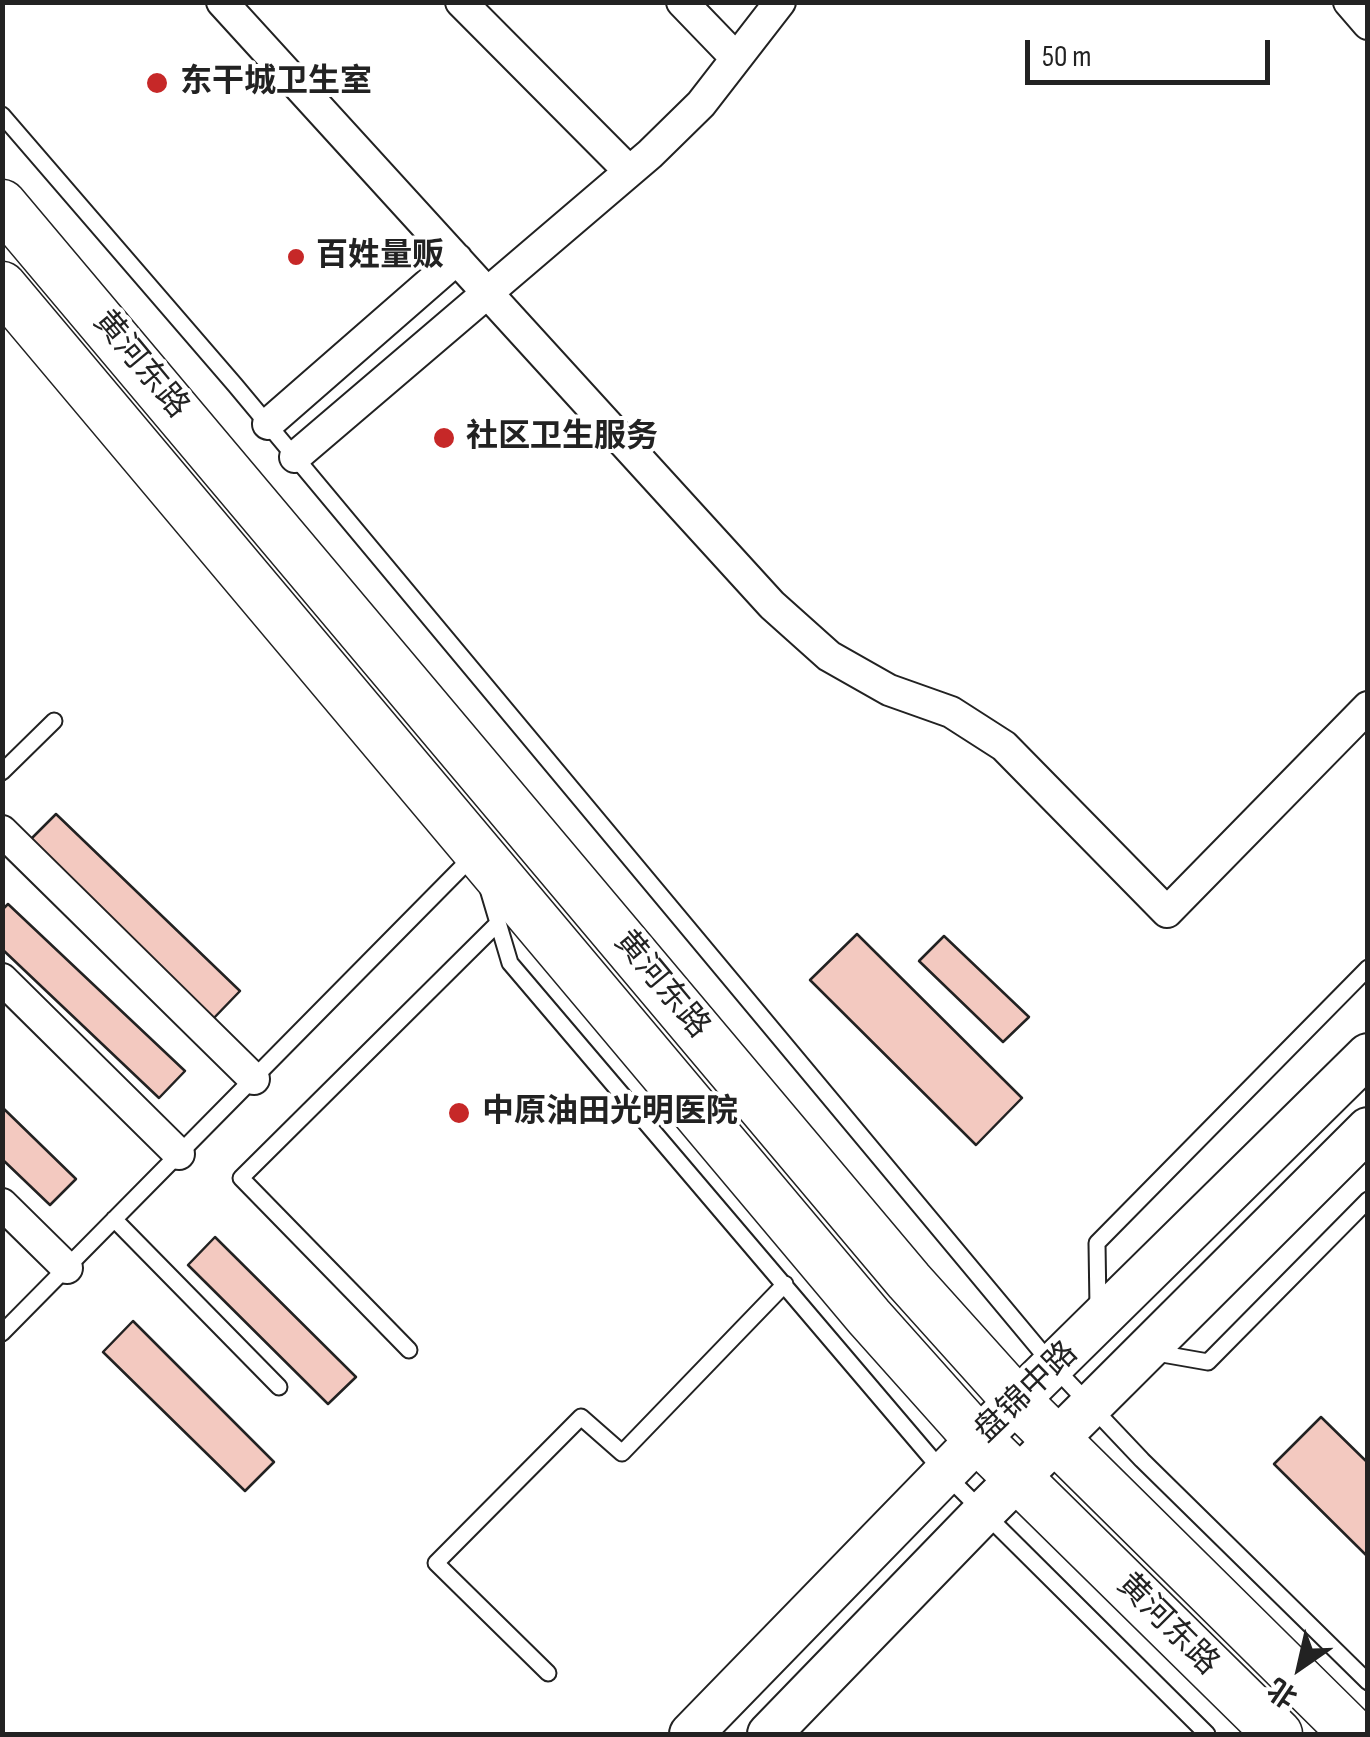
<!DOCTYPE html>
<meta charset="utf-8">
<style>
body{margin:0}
#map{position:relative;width:1370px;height:1737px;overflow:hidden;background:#fff;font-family:"Sofia Sans Condensed","Noto Sans SC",sans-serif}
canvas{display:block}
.frame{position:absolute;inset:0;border:5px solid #222;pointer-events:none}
.north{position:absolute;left:1250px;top:1617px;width:100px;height:100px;-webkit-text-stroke:8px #fff;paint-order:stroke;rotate:214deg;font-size:28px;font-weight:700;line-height:40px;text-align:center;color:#222}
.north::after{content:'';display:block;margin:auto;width:35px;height:45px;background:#222;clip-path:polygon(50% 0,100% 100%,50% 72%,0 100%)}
.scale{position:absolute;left:1025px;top:40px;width:245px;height:45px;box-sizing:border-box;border:5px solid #222;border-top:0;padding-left:12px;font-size:30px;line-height:35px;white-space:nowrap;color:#222;-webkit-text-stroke:8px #fff;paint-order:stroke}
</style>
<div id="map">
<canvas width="1370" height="1737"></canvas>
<div class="frame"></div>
<div class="north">北</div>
<div class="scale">50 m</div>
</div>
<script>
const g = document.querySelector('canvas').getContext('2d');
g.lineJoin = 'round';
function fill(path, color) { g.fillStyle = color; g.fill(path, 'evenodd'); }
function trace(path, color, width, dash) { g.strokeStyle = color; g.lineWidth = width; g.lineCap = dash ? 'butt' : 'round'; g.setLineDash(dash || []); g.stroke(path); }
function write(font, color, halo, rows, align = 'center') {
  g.font = font + ' "Sofia Sans Condensed","Noto Sans SC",sans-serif'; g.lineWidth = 8; g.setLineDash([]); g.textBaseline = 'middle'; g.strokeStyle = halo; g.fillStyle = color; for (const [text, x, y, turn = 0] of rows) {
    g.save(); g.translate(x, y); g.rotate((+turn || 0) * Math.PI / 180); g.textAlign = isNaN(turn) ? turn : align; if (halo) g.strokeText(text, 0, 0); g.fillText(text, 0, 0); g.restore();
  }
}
const building = new Path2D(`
 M56 814 240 991 212 1020 29 841Z
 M8 904 185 1071 159 1098 2 949V910Z
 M857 934 1022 1098 976 1145 810 980Z
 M944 936 1029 1017 1003 1042 919 961Z
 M2 1107 76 1179 50 1205 2 1159Z
 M215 1237 356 1377 328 1404 188 1265Z
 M133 1321 274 1462 245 1491 103 1352Z
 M1321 1417 1368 1463V1557L1274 1464Z`);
const lane = new Path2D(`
 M2 115 235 385 1054 1367 1142 1460 1368 1682
 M2 772 54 721
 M488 889 510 963 944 1473 1207 1734
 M114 1219 279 1387
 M1098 1308 1097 1243 1368 968
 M2 1333 474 855
 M409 1350 241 1178 497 924
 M1151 1352 1208 1362 1368 1200
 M548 1673 436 1563 581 1417 622 1453 785 1284`);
const street = new Path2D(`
 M222 2 772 605 829 656 889 690 951 712 1004 746 1167 912 1368 707
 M461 2 629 171
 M682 2 736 58
 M1349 2 1368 24
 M268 424 457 259
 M295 457 650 154 701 104 780 2
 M2 831 254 1079
 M2 979 179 1154
 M2 1204 67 1268`);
const secondary = new Path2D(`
 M691 1734 978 1439 1368 1055
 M769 1734 984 1512 1368 1129`);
const primary = new Path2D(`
 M2 204 909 1281 1017 1401 1354 1734
 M2 286 869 1317 978 1439 1278 1734`);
const markers = [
 [157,83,12,"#c62828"],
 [296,257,10,"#c62828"],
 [444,438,12,"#c62828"],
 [459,1113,12,"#c62828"]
];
const poiNames = [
 ["东干城卫生室",180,83],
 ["百姓量贩",316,257],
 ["社区卫生服务",466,438],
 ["中原油田光明医院",482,1113]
];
const streetNames = [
 ["黄河东路",140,365,50],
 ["黄河东路",661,985,50],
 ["盘锦中路",1027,1393,-44],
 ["黄河东路",1167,1625,45]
];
fill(building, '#f3c9c0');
trace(building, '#222', 2.5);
trace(lane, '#222', 19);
trace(street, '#222', 34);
trace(secondary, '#222', 46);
trace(primary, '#222', 51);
trace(lane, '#fff', 15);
trace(street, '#fff', 30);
trace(secondary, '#fff', 42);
trace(primary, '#fff', 48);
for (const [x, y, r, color] of markers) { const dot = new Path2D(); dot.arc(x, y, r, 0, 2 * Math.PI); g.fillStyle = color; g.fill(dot); trace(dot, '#fff', 4); }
write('bold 32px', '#222', '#fff', poiNames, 'left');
write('32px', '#222', '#fff', streetNames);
</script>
